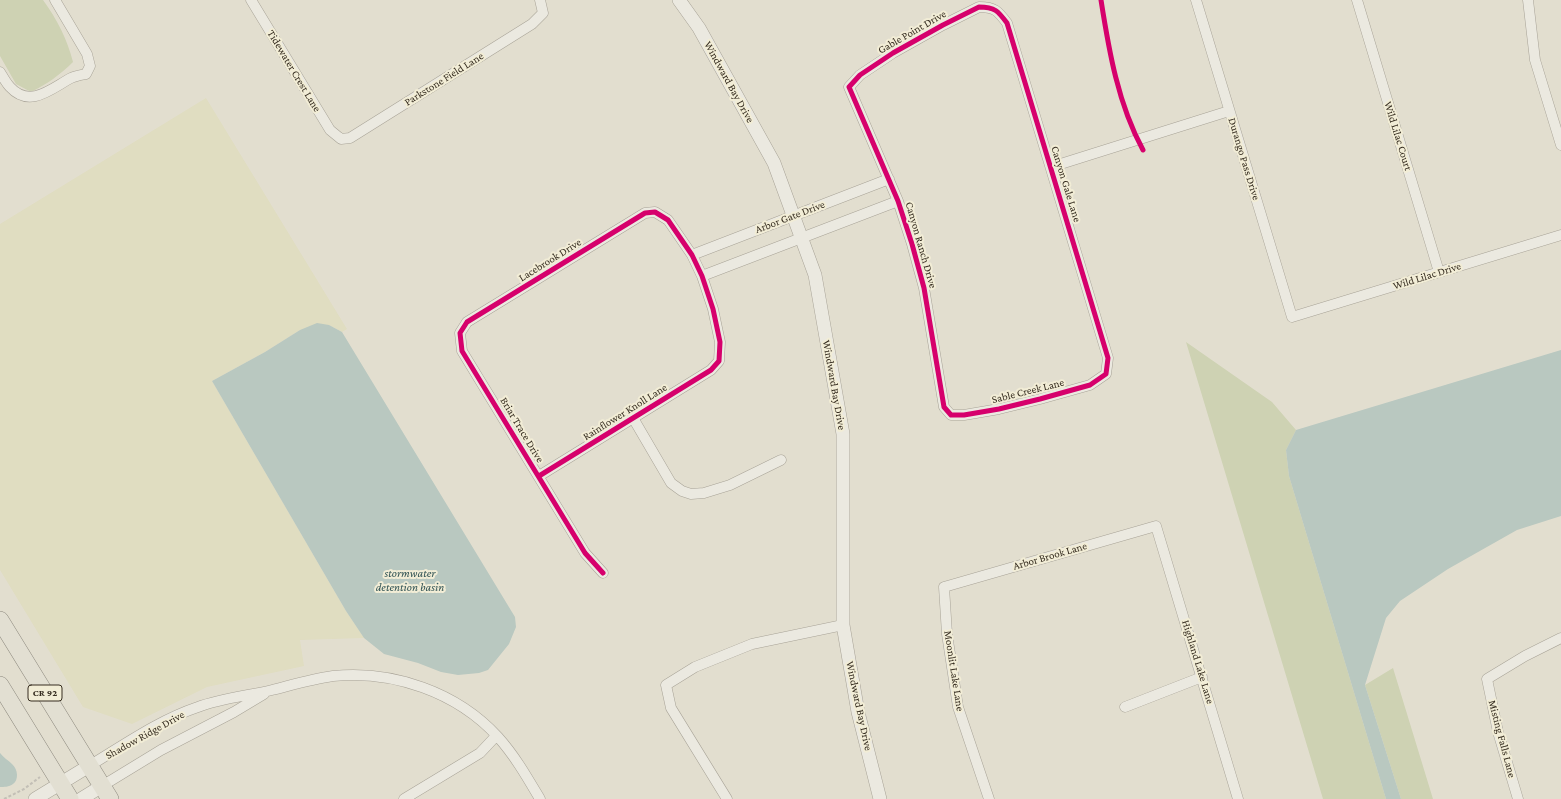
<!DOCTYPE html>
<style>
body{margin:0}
canvas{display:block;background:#e2decf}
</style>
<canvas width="1561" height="799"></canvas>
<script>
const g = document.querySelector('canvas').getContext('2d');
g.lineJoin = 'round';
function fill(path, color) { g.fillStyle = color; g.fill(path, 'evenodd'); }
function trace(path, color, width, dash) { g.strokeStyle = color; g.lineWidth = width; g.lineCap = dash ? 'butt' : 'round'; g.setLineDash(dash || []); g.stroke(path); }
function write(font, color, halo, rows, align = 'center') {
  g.font = font + ' "Crimson Pro",serif'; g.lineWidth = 4; g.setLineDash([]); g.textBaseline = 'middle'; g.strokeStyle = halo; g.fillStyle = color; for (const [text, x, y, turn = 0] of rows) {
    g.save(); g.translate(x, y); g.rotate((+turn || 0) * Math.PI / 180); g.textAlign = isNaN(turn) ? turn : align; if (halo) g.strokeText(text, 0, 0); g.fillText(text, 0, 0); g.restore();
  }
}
const farmland = new Path2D(`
 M206 98 347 329 342 332 329 325 300 330 265 352 212 381 346 611 364 638 300 640 304 666 207 687 132 724 83 707 0 570V224Z`);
const green = new Path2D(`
 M0 0H43C57 19 67 39 73 62 60 75 47 84 31 92L16 84 0 56Z
 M1186 342 1272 402 1296 430 1286 450 1289 476 1386 799H1323Z
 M1393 668 1433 799H1401L1365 685Z`);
const water = new Path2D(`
 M317 323 329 325 342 332 515 617 516 627 509 644 488 670 479 673 458 675 441 672 418 663 384 654 364 638 346 611 212 381 265 352 300 330Z
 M1561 350V516L1517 530 1448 569 1400 601 1386 618 1365 685 1401 799H1386L1289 476 1286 450 1296 430Z
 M0 753C4 758 8 760 12 764 18 769 19 780 13 784 9 787 4 787 0 787Z`);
const path = new Path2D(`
 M4 799 24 789 40 777`);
const minor = new Path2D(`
 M251 0 330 130 341 139 350 138 532 24 543 13 540 0
 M1196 0 1292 317 1561 235
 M1357 0 1439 272
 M1528 0 1535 60 1561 145
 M979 7C995 7 998 11 1007 23L1108 358 1106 374 1090 385 1040 399 999 409 964 415H951L944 407 924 288 912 244 898 201 849 87 860 75 893 53 943 25Z
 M0 72C3 77 6 83 10 87 30 109 52 88 71 78 75 76 81 75 86 74L90 66 87 54 55 0
 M1051 167 1229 111
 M692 255 889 179
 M702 276 898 201
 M633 418 671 483 682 491 691 494 704 493 730 485 781 460
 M539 476 711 370 719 361 720 342 713 309 702 276 692 255 668 220 655 212 645 213 467 322 460 333 462 351 585 553 603 573
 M1125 707 1202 677
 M89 766C124 745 159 720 198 707 222 698 247 696 272 690 292 685 312 679 333 676 393 670 457 692 498 737 515 756 527 777 540 799
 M102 786 161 750 234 712 264 694
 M404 799 480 753 496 736
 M727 799 671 708 666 685 695 667 752 644 843 625
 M989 799 958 707 947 634 944 587 1156 526 1238 799
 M1518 799 1498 732 1487 679 1525 656 1561 638`);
const tertiary = new Path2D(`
 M679 0 699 28 774 163 815 275 843 434V625L858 712 880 799
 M35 799 89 766
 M81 799 102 786`);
const primary = new Path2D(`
 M0 620 110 799
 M0 685 70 799`);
const cycleway = new Path2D(`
 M1101 0C1109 51 1118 104 1143 150
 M979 7C995 7 998 11 1007 23L1108 358 1106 374 1090 385 1040 399 999 409 964 415H951L944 407 924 288 912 244 898 201 849 87 860 75 893 53 943 25Z
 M539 476 711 370 719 361 720 342 713 309 702 276 692 255 668 220 655 212 645 213 467 322 460 333 462 351 585 553 603 573`);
const shields = [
 [45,693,34]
];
const shieldNames = [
 ["CR 92",45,693]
];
const streetNames = [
 ["Gable Point Drive",912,32,-30],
 ["Tidewater Crest Lane",294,71,59],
 ["Parkstone Field Lane",444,79,-32],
 ["Windward Bay Drive",729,82,61],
 ["Wild Lilac Court",1398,136,73],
 ["Durango Pass Drive",1244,159,73],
 ["Canyon Gale Lane",1066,184,73],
 ["Arbor Gate Drive",790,217,-21],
 ["Canyon Ranch Drive",921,245,74],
 ["Lacebrook Drive",550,260,-32],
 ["Wild Lilac Drive",1427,276,-17],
 ["Windward Bay Drive",834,385,80],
 ["Sable Creek Lane",1028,391,-14],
 ["Rainflower Knoll Lane",625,412,-32],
 ["Briar Trace Drive",522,430,59],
 ["Arbor Brook Lane",1050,556,-16],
 ["Highland Lake Lane",1198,662,73],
 ["Moonlit Lake Lane",954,671,81],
 ["Windward Bay Drive",859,706,78],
 ["Shadow Ridge Drive",145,735,-29],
 ["Misting Falls Lane",1502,739,75]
];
const waterNames = [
 ["stormwater",410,573],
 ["detention basin",410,587]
];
fill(farmland, '#e0ddc1');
fill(green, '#ced2b3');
fill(water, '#b9c8c0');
trace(minor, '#a8a397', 11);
trace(tertiary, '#a8a397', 14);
trace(primary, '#8d897f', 18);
trace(path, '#c3bfb6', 2, [3, 2]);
trace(minor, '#ebe9e0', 10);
trace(tertiary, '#ebe9e0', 13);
trace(primary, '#e2dfd2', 17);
trace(cycleway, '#d6006c', 5);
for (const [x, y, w] of shields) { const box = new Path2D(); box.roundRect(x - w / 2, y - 8, w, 16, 3); g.fillStyle = '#f2edd6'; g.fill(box); trace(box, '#362d20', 1); }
write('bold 10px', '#362d20', null, shieldNames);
write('11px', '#362d20', '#f2edd6', streetNames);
write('italic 12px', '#315354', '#f2edd6', waterNames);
</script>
